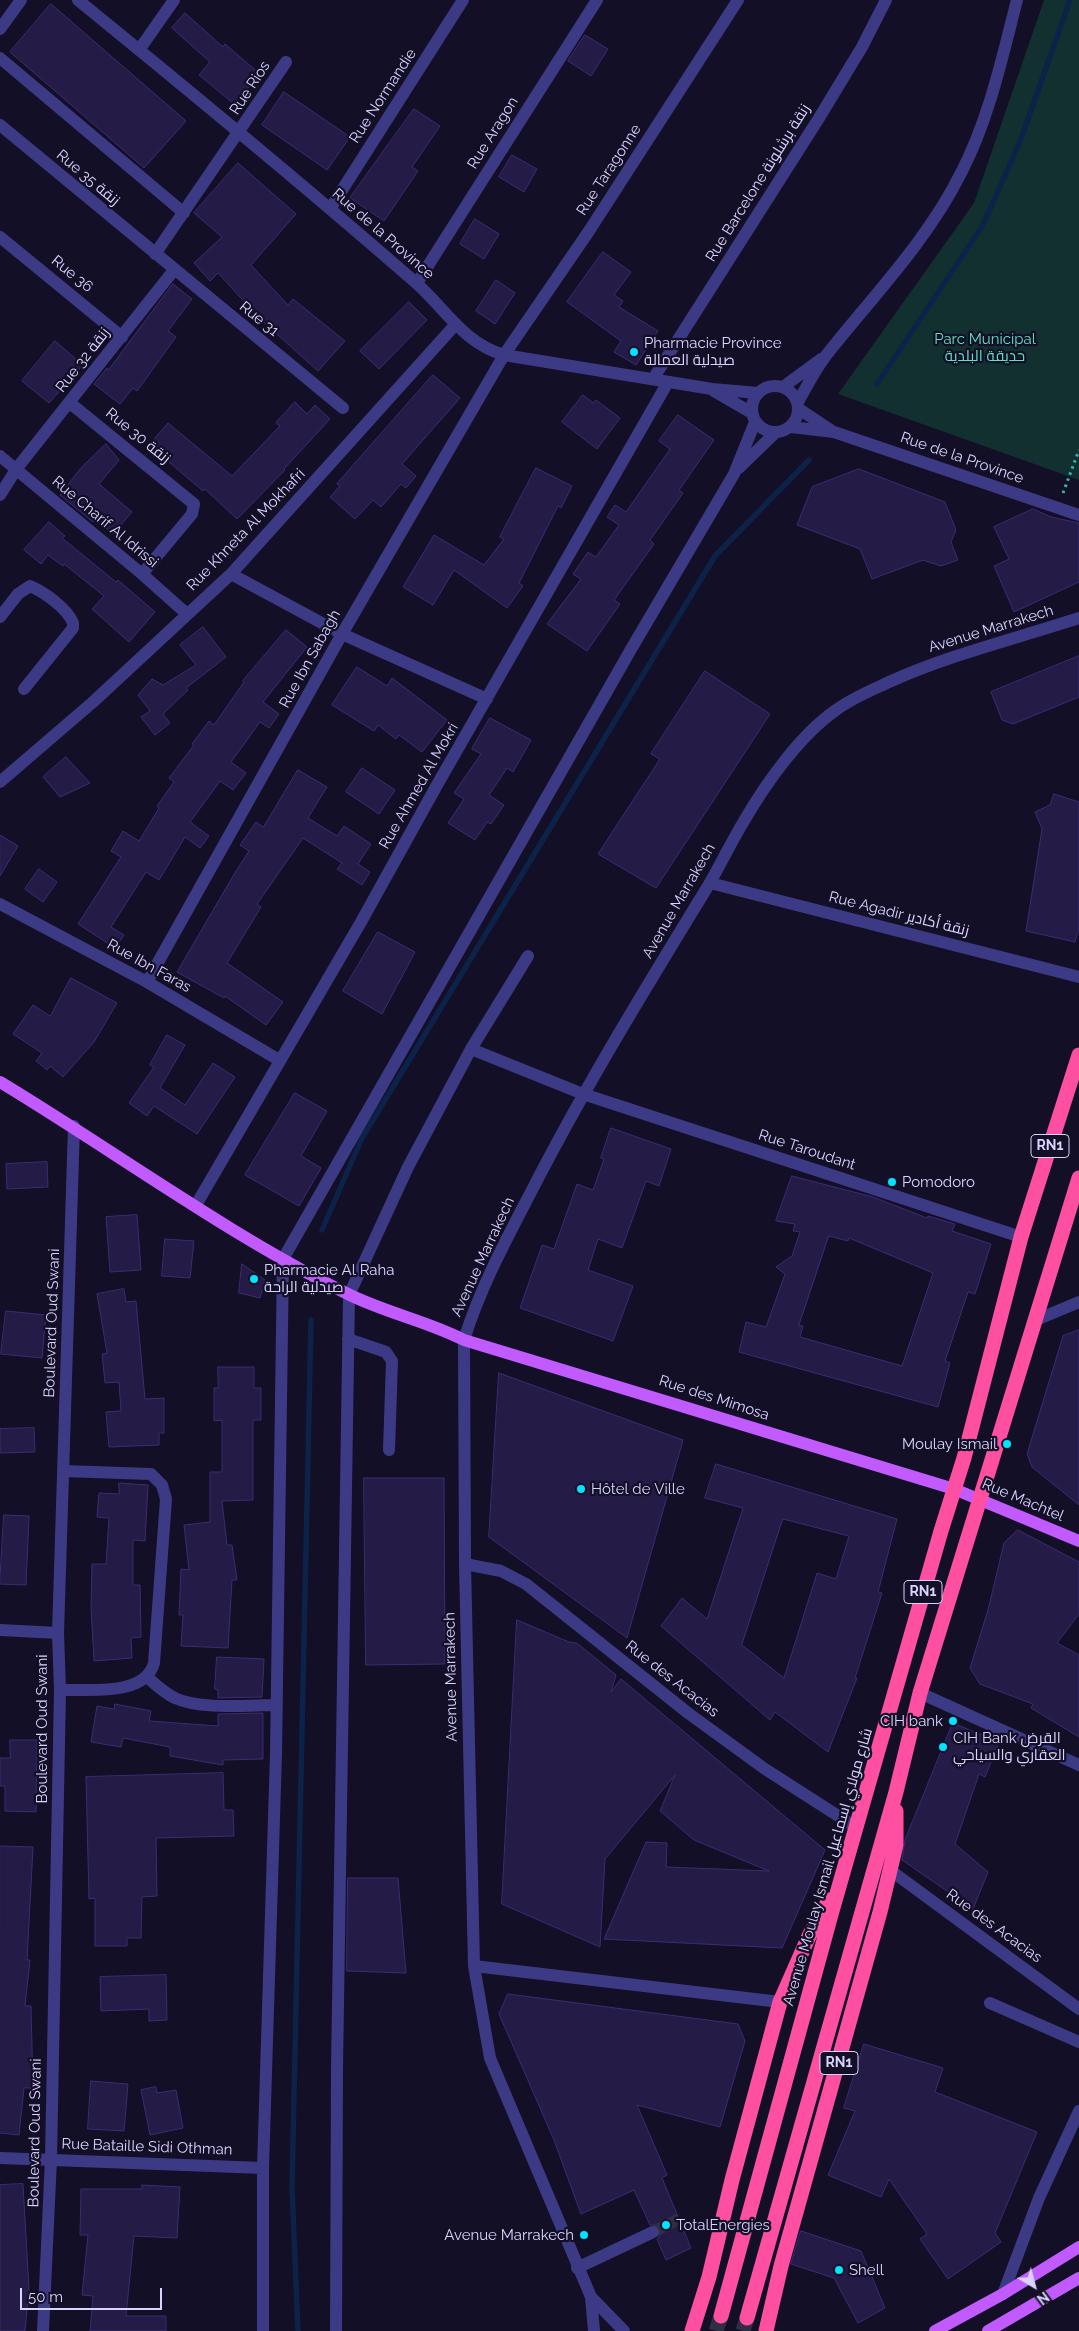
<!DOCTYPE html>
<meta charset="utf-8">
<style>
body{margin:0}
#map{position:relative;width:1079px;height:2331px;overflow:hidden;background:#130f26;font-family:Raleway,sans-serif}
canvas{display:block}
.north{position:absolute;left:1009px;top:2261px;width:50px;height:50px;-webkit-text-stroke:4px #130f26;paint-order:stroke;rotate:143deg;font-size:14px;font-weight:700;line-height:20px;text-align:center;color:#d9d4ff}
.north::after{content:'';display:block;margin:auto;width:18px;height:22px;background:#d9d4ff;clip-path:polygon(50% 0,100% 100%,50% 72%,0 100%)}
.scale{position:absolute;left:20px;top:2288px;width:142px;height:22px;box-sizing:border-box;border:2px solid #d9d4ff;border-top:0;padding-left:6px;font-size:15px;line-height:18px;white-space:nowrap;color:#d9d4ff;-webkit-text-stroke:4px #130f26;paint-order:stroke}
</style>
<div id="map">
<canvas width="1079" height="2331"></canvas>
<div class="north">N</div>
<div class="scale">50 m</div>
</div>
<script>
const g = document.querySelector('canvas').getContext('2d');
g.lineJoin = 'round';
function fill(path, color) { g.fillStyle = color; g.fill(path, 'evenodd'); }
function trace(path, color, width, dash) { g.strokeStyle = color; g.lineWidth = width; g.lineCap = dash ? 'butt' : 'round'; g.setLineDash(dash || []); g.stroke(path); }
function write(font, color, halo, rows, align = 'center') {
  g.font = font + ' Raleway,Cairo,sans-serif'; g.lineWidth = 4.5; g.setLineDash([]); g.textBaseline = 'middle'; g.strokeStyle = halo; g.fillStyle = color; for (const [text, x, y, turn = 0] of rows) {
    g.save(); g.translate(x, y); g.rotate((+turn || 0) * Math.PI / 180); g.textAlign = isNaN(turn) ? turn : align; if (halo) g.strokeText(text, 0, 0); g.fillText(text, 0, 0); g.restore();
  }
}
const green = new Path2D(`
 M1044 0H1079V480L838 394 974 203Z`);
const stream = new Path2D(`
 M877 384 983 225 1021 139 1070 0
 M322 1230 362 1138 715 556 809 460
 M298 2331 292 2187 311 1320`);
const building = new Path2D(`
 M51 4 186 121 144 168 10 52Z
 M185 13 223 47 225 44 260 74 234 104 199 75 210 62 172 28Z
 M585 35 608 49 591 76 568 61Z
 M284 92 350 137 327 170 262 125Z
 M414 109 440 126 412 167 418 171 384 221 350 198Z
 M512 155 537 169 524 192 499 177Z
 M238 163 296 214 251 265 288 305 293 299 345 341 318 371 260 319 218 273 210 281 194 263 222 237 194 213Z
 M475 219 499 234 484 259 460 244Z
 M603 252 631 272 614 295 623 301 619 307 658 331 636 365 614 352 621 341 567 302Z
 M496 280 515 293 495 324 476 311Z
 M173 284 192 299 168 331 176 337 137 391 133 388 120 404 94 384 107 368 108 370Z
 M409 302 427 320 379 369 360 351Z
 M55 341 83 365 49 403 22 381Z
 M433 375 460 398 402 464 416 476 406 488 401 484 381 507 373 500 355 519 330 497 340 486 337 484Z
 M583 395 593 403 596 400 620 418 597 449 562 422Z
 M295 402 307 414 315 405 330 419 284 469 285 470 237 519 205 489 203 491 149 445 168 423 232 476 280 426 276 423Z
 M678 415 714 440 679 490 683 493 650 540 654 544 614 600 620 604 587 651 547 624 581 579 573 574 588 552 596 557 619 525 607 517 615 505 626 512 670 449 659 441Z
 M106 444 119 460 99 484 132 512 113 534 96 519 93 522 60 495 80 469Z
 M536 468 572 486 561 508 558 506 519 583 523 586 507 608 454 570 433 605 403 587 434 535 484 565 504 539 500 537Z
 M859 469 945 502 956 530 951 542 958 560 941 566 923 560 872 579 860 549 797 525 812 487Z
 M1033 509 1051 517 1079 523V582L1014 612 994 566 1009 559 994 527Z
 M49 522 65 536 62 538 116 582 118 580 155 612 129 642 92 609 104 596 64 564 63 566 48 555 41 564 24 550Z
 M203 627 226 657 186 688 188 690 163 714 170 723 155 735 141 717 150 711 138 695 152 679 163 685 196 665 180 645Z
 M286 630 307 647 263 702 279 714 269 728 260 722 231 762 246 773 233 790 220 781 190 822 209 836 200 848 185 837 159 880 146 872 111 927 124 935 115 948 78 924 121 857 111 851 123 831 139 841 159 808 157 806 174 782 169 778 194 745 192 744 209 721 214 725 244 682 243 681Z
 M1079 656V697L1013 724 1002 720 991 692Z
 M357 667 387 686 392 678 447 720 422 752 399 735 396 739 378 725 374 731 332 705Z
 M705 671 770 714 656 888 598 854 660 759 651 754Z
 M490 718 531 740 513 772 507 768 489 795 504 805 491 824 487 822 475 840 448 823 464 799 454 793 481 754 472 749Z
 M66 757 90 783 60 797 43 777Z
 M362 768 395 790 379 814 346 792Z
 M298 770 327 787 308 818 337 836 344 826 371 844 358 864 370 872 362 885 337 869 342 863 303 838 257 904 261 907 227 963 283 1002 266 1025 225 996 224 998 177 972 236 871 249 851 240 845 256 822 263 827Z
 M1054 794 1079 802V929L1075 942 1026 931 1042 829 1035 812 1050 805Z
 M0 835 18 846 0 876Z
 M39 869 57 882 43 902 25 889Z
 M378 932 415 952 382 1014 343 991Z
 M71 978 117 1003 94 1042 63 1077 50 1066 47 1070 36 1061 42 1053 13 1034 33 1005 50 1016Z
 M167 1035 185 1045 160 1088 185 1105 213 1063 235 1077 197 1134 154 1106 147 1116 129 1103 154 1067 150 1065Z
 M295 1093 327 1111 301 1156 321 1168 299 1206 245 1175Z
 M611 1128 671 1149 659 1186 646 1181 622 1248 598 1239 588 1270 633 1286 613 1341 520 1308 542 1245 554 1249 577 1184 593 1190 604 1159 601 1158Z
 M47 1162 48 1187 7 1189 6 1164Z
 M792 1176 873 1197 927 1218 928 1216 955 1224 952 1231 991 1244 975 1294 968 1292 945 1361 950 1363 938 1407 739 1352 746 1322 766 1327 785 1274 776 1267 792 1256 800 1232 793 1231 795 1224 776 1221ZM829 1236 848 1241 849 1238 933 1273 902 1366 800 1337 803 1326H799Z
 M137 1215 141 1270 110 1272 106 1217Z
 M165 1239 194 1241 190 1278 162 1276Z
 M242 1264 265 1280 260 1298 239 1293Z
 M124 1289 126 1302 136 1301 145 1399 164 1398V1433H159V1445L109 1447 106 1412 121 1411 119 1382 105 1383 102 1354 107 1353 97 1294Z
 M6 1311 46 1315 42 1358 1 1354Z
 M1079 1330V1505L1032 1467 1027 1454 1063 1336Z
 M218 1367H254V1388H261V1420H253V1500L222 1501 227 1545H232L237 1580H232L228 1648 181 1646 183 1615H179L181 1569 189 1570 184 1525 210 1522V1472H222V1420L214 1421V1388H218Z
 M499 1373 683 1440 627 1638 489 1537Z
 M34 1428 35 1452 0 1453V1429Z
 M716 1464 897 1519 878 1592 882 1593 855 1678H857L828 1752 775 1712 770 1720 661 1626 682 1598 707 1619 743 1508 705 1498ZM783 1519 849 1536 836 1579 817 1573 784 1678 742 1645Z
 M364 1478H444L445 1664 366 1665Z
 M119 1483 148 1485 145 1541 133 1540V1585H140L141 1637 131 1638 132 1658 94 1661 91 1608 92 1564H106L109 1518 97 1517 99 1493 119 1494Z
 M4 1515 29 1516 26 1585 0 1584Z
 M1018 1530 1079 1562V1614L1057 1643 1079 1655V1737L1031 1708 1033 1704 980 1684 970 1668 988 1610 1004 1543Z
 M517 1620 569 1642 577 1643 616 1675 611 1692 621 1679 825 1850 782 1948 604 1939 646 1842 667 1843 666 1867 769 1871 694 1840 660 1811 675 1775 605 1859 600 1947 502 1904Z
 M217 1657 264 1659 262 1697 218 1698V1690L215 1689Z
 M115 1704 151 1711 149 1721 218 1726V1714L263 1713V1759L223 1760V1765L170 1756V1747L123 1738 121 1747 91 1742 97 1706 114 1709Z
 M953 1723 999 1742 985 1777 979 1774 955 1844 988 1872 973 1909 902 1860 905 1840Z
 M10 1740H37L36 1812 5 1811V1786H0V1758H10Z
 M223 1773 224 1810H233L234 1836 156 1838 157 1896 142 1897 141 1938H127V1946H95V1898L89 1899 86 1777Z
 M0 1846 33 1847 27 1960H30L25 2006H31L33 2088H24L19 2135 0 2133Z
 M348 1878H398L406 1973 347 1971Z
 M166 1975 167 2020 149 2021V2009L101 2011 100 1977Z
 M508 1994 738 2024 745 2041 720 2127 637 2105 667 2175 662 2178 691 2248 666 2260 657 2239 660 2236V2229L657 2225H650L634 2190 581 2214 554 2140 499 2014Z
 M864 2044 943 2068 935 2092 1037 2132 995 2233 1001 2242 948 2279 920 2239 927 2234 889 2179 881 2197 828 2175 855 2111 844 2108Z
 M91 2081 128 2084 124 2131 88 2129Z
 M156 2087 157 2093 176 2090 183 2128 150 2135 141 2090Z
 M23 2184 29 2289 25 2331H0V2185Z
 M142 2185 180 2187 177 2238 134 2236 126 2316H166V2331H90L93 2296 82 2295 88 2235H80L81 2189H142Z
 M801 2231 861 2251 885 2308 858 2323 834 2278 791 2264Z`);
const minorTunnel = new Path2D(`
 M653 2232 679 2219`);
const highwayTunnel = new Path2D(`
 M716 2331 721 2316
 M743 2331 747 2318`);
const path = new Path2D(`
 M1063 493 1079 450`);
const minor = new Path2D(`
 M78 0C191 92 304 185 415 282 445 308 463 343 504 355L712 389 758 393
 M0 29 21 0
 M139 50 174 0
 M0 58 184 213
 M0 125 343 408
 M330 209 463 0
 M0 237 122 337
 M155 254 286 62
 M417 283 597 0
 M653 379 819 118 862 47 886 0
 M752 409a23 23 0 1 1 46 0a23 23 0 1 1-46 0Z
 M783 387 821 359
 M714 391 752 413
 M798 402C807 386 816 368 828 353 874 295 927 241 961 173 989 119 1002 58 1017 0
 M70 403 194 504 192 514 142 574
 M799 409 832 431
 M791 427 834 432 1079 515
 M0 456 142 574 187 614
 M739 468 775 433
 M0 495 17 468 174 270
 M231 574 342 634 487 699
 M0 617 18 594 30 586C44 592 67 608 73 623V628L24 689
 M0 782 93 702 231 574 455 325
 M710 883 1079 977
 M0 904 147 982 279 1060
 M147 982 342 634 504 355 589 231 738 0
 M471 1049 583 1094 1021 1237
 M196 1205 361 922 437 785 668 382
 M1036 1320 1079 1302
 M348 1339 386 1352 392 1361 389 1450
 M465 1564 501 1571 526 1584 688 1713 765 1769 857 1828
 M0 1630 58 1633
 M147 1677C156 1685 164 1693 175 1698 199 1710 249 1705 276 1705
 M60 1690C88 1689 145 1697 154 1663L166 1499 162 1485 151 1474 63 1471
 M920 1693 1079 1765
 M890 1870 1079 2009
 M474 1966 780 2002
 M990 2003 1079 2042
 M0 2158 263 2168
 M577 2268 653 2232
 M1003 2294 1039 2198 1079 2111
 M591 2297 594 2331
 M43 2331 51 2159 60 1690 58 1633 74 1126
 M263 2331V2168L276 1754 283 1259 630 651 734 474 755 422
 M336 2331 337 2068 349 1295 408 1167 471 1049 528 956
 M624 2331 591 2297 490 2058 474 1966 465 1564 464 1340C480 1288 507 1238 532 1190 585 1087 645 989 705 891 719 868 730 844 744 821 766 783 800 735 836 710 852 698 872 690 889 682 951 654 1015 639 1079 618`);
const major = new Path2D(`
 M0 1082C116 1152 227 1234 348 1294 386 1313 427 1321 464 1340L954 1489 1079 1541
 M935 2331 1003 2294 1079 2247
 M988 2331 1079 2278`);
const highway = new Path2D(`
 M721 2316 832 1911 941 1531 964 1458 1021 1237 1079 1055
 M747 2318 896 1792 920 1693 1079 1178
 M692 2331 709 2277 732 2180 780 2002 809 1936 829 1900
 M766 2331 781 2266 880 1912 896 1845V1811`);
const markers = [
 [634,352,5,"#00e5ff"],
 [892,1182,5,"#00e5ff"],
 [254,1279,5,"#00e5ff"],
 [1007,1444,5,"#00e5ff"],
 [581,1489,5,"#00e5ff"],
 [953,1721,5,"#00e5ff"],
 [943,1747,5,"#00e5ff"],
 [666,2225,5,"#00e5ff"],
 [584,2235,5,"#00e5ff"],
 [839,2270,5,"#00e5ff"]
];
const shields = [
 [1050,1146,38],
 [923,1592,38],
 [839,2063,38]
];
const shieldNames = [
 ["RN1",1050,1146],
 ["RN1",923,1592],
 ["RN1",839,2063]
];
const streetNames = [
 ["Rue Rios",250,88,-57],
 ["Rue Normandie",383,96,-57],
 ["Rue Aragon",493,133,-58],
 ["Rue Taragonne",609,170,-57],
 ["Rue 35 زنقة",88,178,40],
 ["Rue Barcelone زنقة برشلونة",758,183,-58],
 ["Rue de la Province",383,234,41],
 ["Rue 36",72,274,39],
 ["Rue 31",259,319,39],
 ["Rue 32 زنقة",83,360,-52],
 ["Rue 30 زنقة",138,436,39],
 ["Rue de la Province",962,458,19],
 ["Rue Charif Al Idrissi",105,522,40],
 ["Rue Khneta Al Mokhafri",246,530,-46],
 ["Avenue Marrakech",991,629,-17],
 ["Rue Ibn Sabagh",310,659,-61],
 ["Rue Ahmed Al Mokri",419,786,-60],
 ["Avenue Marrakech",679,901,-60],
 ["Rue Agadir زنقة أكادير",899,914,14],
 ["Rue Ibn Faras",149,966,29],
 ["Rue Taroudant",807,1150,18],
 ["Avenue Marrakech",483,1257,-65],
 ["Boulevard Oud Swani",52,1323,-88],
 ["Rue des Mimosa",714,1398,18],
 ["Rue Machtel",1023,1500,23],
 ["Avenue Marrakech",451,1677,-91],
 ["Rue des Acacias",672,1679,38],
 ["Boulevard Oud Swani",42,1729,-90],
 ["Avenue Moulay Ismail شارع مولاي إسماعيل",828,1867,-74],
 ["Rue des Acacias",994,1926,36],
 ["Boulevard Oud Swani",35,2133,-89],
 ["Rue Bataille Sidi Othman",147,2147,2]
];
const parkNames = [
 ["Parc Municipal",985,339],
 ["حديقة البلدية",985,356]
];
const poiNames = [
 ["Pharmacie Province",644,343],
 ["صيدلية العمالة",644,360],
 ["Pomodoro",902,1182],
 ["Pharmacie Al Raha",264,1270],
 ["صيدلية الراحة",264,1287],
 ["Moulay Ismail",997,1444,"right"],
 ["Hôtel de Ville",591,1489],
 ["CIH bank",943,1721,"right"],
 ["CIH Bank القرض",953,1738],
 ["العقاري والسياحي",953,1755],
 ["TotalEnergies",676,2225],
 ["Avenue Marrakech",574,2235,"right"],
 ["Shell",849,2270]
];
fill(green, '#12302f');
trace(stream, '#0c2248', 5.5);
fill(building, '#241b47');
trace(building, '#3b2d73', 1);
trace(minorTunnel, '#312d47', 12, [12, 6]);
trace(highwayTunnel, '#312d47', 15, [15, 8]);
trace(path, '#2fb8b0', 3, [2.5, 4]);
trace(minor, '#3d3a85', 12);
trace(major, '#c25bff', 12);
trace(highway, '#ff4fa3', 15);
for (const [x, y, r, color] of markers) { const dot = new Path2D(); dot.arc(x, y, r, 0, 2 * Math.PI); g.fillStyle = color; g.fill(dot); trace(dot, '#130f26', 2); }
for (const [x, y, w] of shields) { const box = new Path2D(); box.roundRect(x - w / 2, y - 11.5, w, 23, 4); g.fillStyle = '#130f26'; g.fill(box); trace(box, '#d9d4ff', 1); }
write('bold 14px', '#d9d4ff', null, shieldNames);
write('15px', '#d9d4ff', '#130f26', streetNames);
write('15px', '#5fe0c0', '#130f26', parkNames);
write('15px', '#d9d4ff', '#130f26', poiNames, 'left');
</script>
